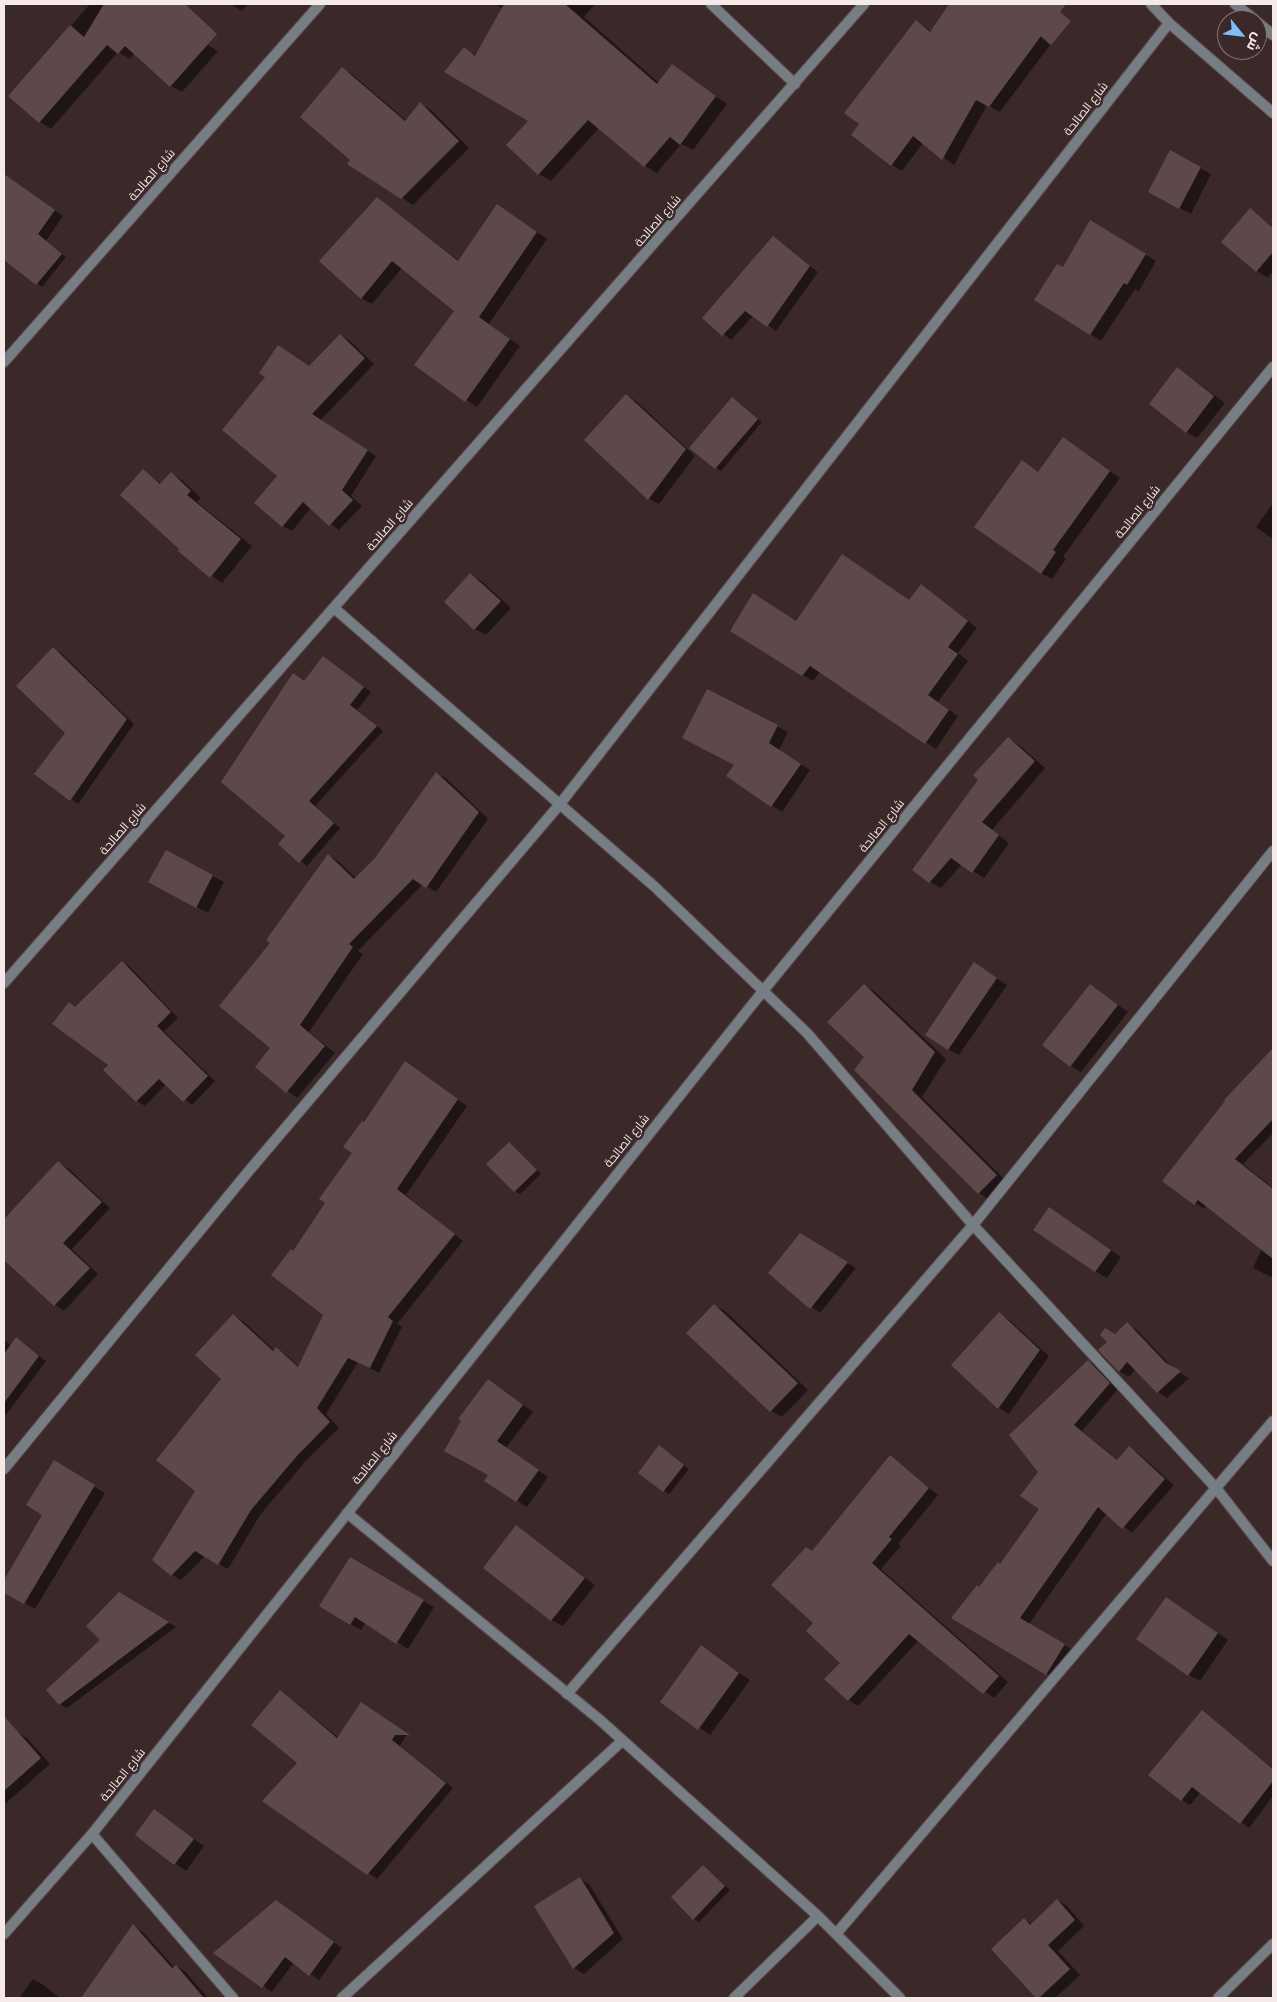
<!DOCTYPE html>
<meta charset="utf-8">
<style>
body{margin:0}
#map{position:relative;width:1277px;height:2002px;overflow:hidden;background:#3b292a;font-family:Figtree,Cairo,sans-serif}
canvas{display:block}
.frame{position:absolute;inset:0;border:5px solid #f5e9e9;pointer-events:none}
.north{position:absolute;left:1217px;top:10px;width:50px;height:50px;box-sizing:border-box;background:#3b292a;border:1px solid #857676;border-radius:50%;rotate:119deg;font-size:14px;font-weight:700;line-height:20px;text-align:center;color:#f5e9e9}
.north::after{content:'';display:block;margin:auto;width:18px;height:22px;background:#7fbdfa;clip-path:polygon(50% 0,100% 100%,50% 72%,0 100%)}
</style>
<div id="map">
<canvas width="1277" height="2002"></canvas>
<div class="frame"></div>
<div class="north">ش</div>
</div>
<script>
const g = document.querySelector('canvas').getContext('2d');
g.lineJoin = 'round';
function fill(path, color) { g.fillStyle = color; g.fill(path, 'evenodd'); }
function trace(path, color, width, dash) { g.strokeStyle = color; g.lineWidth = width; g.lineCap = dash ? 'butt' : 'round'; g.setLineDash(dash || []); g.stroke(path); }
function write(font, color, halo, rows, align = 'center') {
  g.font = font + ' Figtree,Cairo,sans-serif'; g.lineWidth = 5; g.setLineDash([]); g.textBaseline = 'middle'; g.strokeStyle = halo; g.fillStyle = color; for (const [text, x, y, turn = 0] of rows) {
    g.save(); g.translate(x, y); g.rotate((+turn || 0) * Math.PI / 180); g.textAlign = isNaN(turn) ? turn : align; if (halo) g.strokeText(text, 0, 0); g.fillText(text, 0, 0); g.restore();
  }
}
const shadow = new Path2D(`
 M90 4H139L218 51 182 92 171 86 135 53 130 59 118 52 51 129 40 122 10 96Z
 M231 4H248L242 11Z
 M496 4H595L584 17 659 83 672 66 727 104 693 150 681 144 657 173 645 166 599 128 551 181 539 174 530 121 464 49 477 56 503 9Z
 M950 4H1046L1029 27 1050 45 1000 112 987 105 954 165 923 143 902 171 892 165 861 123 916 21 932 32Z
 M342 69 353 75 407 121 421 104 431 110 469 148 413 205 349 163 352 160Z
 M1200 168 1211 174 1191 214 1160 198Z
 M4 176 63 216 46 241 66 257 42 287 16 268 26 251 4 233Z
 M377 198 459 261 498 205 547 239 489 324 520 346 477 407 416 365 456 310 402 268 372 304 361 298Z
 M1250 210 1273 227V271L1268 278 1257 271 1223 242Z
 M1090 222 1156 261 1139 291 1135 289 1101 341 1090 334 1063 269Z
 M773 238 818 272 776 331 754 315 731 340 704 318Z
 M340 335 349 340 374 364 320 421 376 456 351 496 362 506 339 530 311 508 292 531 283 526 279 476 310 367Z
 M1178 368 1225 403 1197 438 1186 432Z
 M626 395 636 401 695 456 659 504 649 499Z
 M738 402 762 422 721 471 716 468Z
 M1063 438 1120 478 1063 557 1066 559 1052 579 1041 573 1023 462 1039 472Z
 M143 471 162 484 171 474 182 480 201 498 197 502 252 546 222 583 179 551 181 549Z
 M1273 503V539L1256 527Z
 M470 574 481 581 511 608 486 635 475 629 445 602Z
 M922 586 977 628 958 653 968 661 938 702 958 716 936 749 820 672 813 681 803 675 797 622 910 601Z
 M53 649 61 653 134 724 78 804 71 799 67 733Z
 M323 657 371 692 357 710 383 731 315 806 340 828 307 866 280 843 287 836 305 682Z
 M708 690 788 732 779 750 810 770 782 812 728 776 736 765Z
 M1008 738 1019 745 1045 768 992 830 1009 843 984 878 962 864 941 888 930 882 980 779Z
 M437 773 447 779 488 819 436 892 423 884 358 951 363 954 309 1032 335 1053 297 1098 257 1067 272 1048V943L328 855 338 861 356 878 376 859Z
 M166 852 224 882 208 913 161 888Z
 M122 962 130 967 178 1018 164 1031 215 1081 192 1105 166 1084 145 1106 137 1101 109 1065 76 1008Z
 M974 963 1007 985 959 1055 948 1049Z
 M864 985 875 992 946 1059 922 1097 1007 1182 990 1200 979 1193 856 1070 866 1057Z
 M1090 985 1128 1012 1081 1072 1070 1066Z
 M1273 1050V1133L1243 1164 1273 1188V1278L1253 1268 1262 1248 1207 1205 1204 1209 1164 1181 1227 1101 1226 1100Z
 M406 1063 467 1106 406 1195 463 1241 397 1324 402 1327 379 1373 358 1362 326 1414 339 1428 305 1462 260 1515 228 1569 205 1556 181 1580 172 1575 197 1491 223 1379 233 1316 243 1321 274 1350 276 1349 285 1354 299 1367 324 1314 294 1252 327 1203 354 1153 364 1124Z
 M509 1143 541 1174 520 1194 515 1191Z
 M58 1163 68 1168 110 1208 72 1249 98 1274 64 1311 55 1305 4 1258V1221Z
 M1060 1215 1121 1257 1107 1278 1095 1271Z
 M800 1235 856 1268 820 1313 769 1273Z
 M714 1305 725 1311 808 1390 782 1417 771 1411Z
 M999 1314 1009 1320 1049 1356 1009 1414 999 1408 953 1365Z
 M1127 1324 1137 1330 1175 1370 1189 1378 1167 1398 1158 1392 1135 1369 1129 1377 1119 1371 1115 1335Z
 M17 1339 46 1361 6 1415 4 1414V1340L11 1346Z
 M1088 1361 1097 1366 1118 1389 1082 1431 1119 1461 1129 1448 1138 1453 1174 1485 1132 1533 1107 1513 1029 1624 1073 1650 1056 1679 953 1618 1001 1565 1041 1509 1039 1472Z
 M488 1380 533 1412 506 1448 548 1477 527 1507 486 1481 490 1474Z
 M660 1447 689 1469 669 1494 639 1473Z
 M890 1457 938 1495 898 1544 901 1546 881 1569 1008 1682 994 1698 919 1640 858 1706 848 1700 842 1663 815 1623 813 1552Z
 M54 1462 105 1493 35 1609 4 1591V1583L43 1514Z
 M517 1526 595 1585 563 1626 551 1620Z
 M350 1559 434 1607 408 1649 366 1622 361 1630 350 1624Z
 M119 1594 176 1627 67 1708 59 1704 101 1640Z
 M1167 1598 1228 1640 1200 1681 1189 1675Z
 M701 1647 750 1680 710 1735 662 1702Z
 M280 1691 339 1738 407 1734 400 1746 453 1788 377 1879 264 1801 299 1763Z
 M1202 1712 1273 1768V1796L1249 1828 1201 1792 1190 1805 1182 1800Z
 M17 1732 27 1738 50 1764 4 1805V1744Z
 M155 1811 204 1846 186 1871 136 1835Z
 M703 1866 730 1890 699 1922 694 1919Z
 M580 1879 589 1884 623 1939 584 1974 574 1968 536 1907Z
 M1057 1900 1067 1906 1084 1926 1058 1951 1080 1975 1055 1998H1038L992 1949 1024 1920 1032 1924Z
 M277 1902 342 1948 319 1980 294 1962 272 1992 215 1953Z
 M133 1926 142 1931 174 1967 176 1966 185 1971 208 1998H82Z
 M33 1979 42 1984 60 1998H19Z`);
const building = new Path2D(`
 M104 4H185L217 34 170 87 125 46 118 54 107 45 39 123 8 96 70 25 84 37Z
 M504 4H565L657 84 672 64 716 96 680 145 670 137 644 167 588 120 538 175 506 145 528 121 444 72 464 47 475 56Z
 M949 4H1066L1060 12 1071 21 1051 45 1041 36 989 107 976 100 942 160 913 136 891 166 851 135 859 124 844 113 916 20 930 32Z
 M342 67 405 121 420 102 459 141 401 199 347 164 350 160 300 117Z
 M1170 150 1201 167 1179 209 1148 192Z
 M4 174 55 210 38 234 62 254 36 285 4 260Z
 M377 197 458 261 497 204 537 232 479 317 510 339 465 402 414 365 454 311 392 261 361 299 319 261Z
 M1250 208 1273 228V252L1256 272 1221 242Z
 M1090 220 1146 254 1127 285 1124 283 1090 335 1034 300 1057 264 1063 267Z
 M773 236 810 266 767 327 745 311 722 336 702 318Z
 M340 334 365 358 312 414 368 450 342 490 353 500 329 526 303 502 282 527 254 503 277 476 222 430 265 377 259 373 278 345 309 366Z
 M1177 367 1214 396 1186 433 1149 404Z
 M626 394 686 449 648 500 584 440Z
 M732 397 758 419 715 469 689 448Z
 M1063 437 1110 471 1053 550 1056 552 1041 574 974 527 1022 460 1038 472Z
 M143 469 160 484 171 472 191 491 187 495 241 539 210 578 178 551 179 549 120 495Z
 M842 554 909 600 921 584 968 621 948 647 958 654 928 695 949 710 925 744 810 666 802 676 730 631 753 593 796 621Z
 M470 573 501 601 474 630 444 602Z
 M53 647 127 719 70 801 34 774 65 733 16 686Z
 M323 656 364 687 350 705 377 726 309 801 334 823 299 863 278 844 285 836 221 782 293 673 304 681Z
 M707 689 778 725 769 743 801 764 771 807 726 776 734 765 682 738Z
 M1008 737 1035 761 982 822 999 835 972 873 951 858 929 883 912 870 978 780 973 775Z
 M436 772 479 812 426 888 413 879 349 944 353 947 300 1025 325 1046 286 1093 255 1067 270 1048 219 1006 270 943 266 940 328 854 354 879 375 858Z
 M166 850 213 875 196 908 148 882Z
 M122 961 171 1012 157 1026 208 1076 183 1102 159 1079 136 1102 103 1070 108 1065 52 1024 69 1002 75 1007Z
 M974 962 997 978 948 1050 925 1035Z
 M864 984 935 1052 912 1090 997 1175 978 1194 854 1070 864 1057 827 1022Z
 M1090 984 1118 1005 1070 1067 1042 1045Z
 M1273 1048V1119L1235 1159 1273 1189V1259L1198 1200 1194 1205 1162 1181 1225 1101 1224 1100Z
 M405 1061 458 1099 397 1189 455 1234 388 1317 393 1321 370 1368 348 1358 317 1408 330 1422 296 1457 251 1510 218 1565 195 1551 171 1576 152 1560 195 1491 156 1460 221 1379 195 1355 233 1314 273 1351 276 1347 298 1367 323 1315 271 1275 291 1249 293 1251 325 1203 319 1199 352 1153 343 1147 362 1121 364 1122Z
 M509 1142 537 1170 514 1192 486 1164Z
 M58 1161 102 1202 63 1243 90 1268 54 1306 4 1260V1219Z
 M1049 1207 1111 1250 1095 1272 1033 1230Z
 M800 1233 848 1262 810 1309 768 1273Z
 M714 1304 798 1383 770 1412 686 1333Z
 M999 1312 1040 1350 998 1409 951 1365Z
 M1127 1322 1166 1363 1181 1371 1157 1393 1127 1362 1119 1372 1098 1350 1107 1342 1100 1335 1105 1328 1115 1334Z
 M16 1337 39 1356 4 1403V1354Z
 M1088 1360 1110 1383 1074 1425 1117 1460 1129 1446 1165 1479 1122 1529 1098 1507 1020 1618 1065 1644 1046 1675 951 1618 977 1585 979 1587 998 1562 1000 1564 1039 1509 1020 1496 1038 1472 1009 1435Z
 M488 1379 523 1405 497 1441 539 1470 516 1502 484 1481 488 1475 444 1451 461 1421 458 1419Z
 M659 1445 684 1465 663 1492 638 1473Z
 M890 1455 929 1488 889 1537 892 1539 872 1563 999 1676 983 1694 909 1634 848 1701 824 1679 840 1663 806 1631 813 1623 771 1585 806 1547 812 1551Z
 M54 1460 95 1485 24 1604 4 1593V1580L42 1515 26 1505Z
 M516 1525 585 1578 551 1621 483 1568Z
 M350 1557 424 1600 396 1644 355 1617 350 1625 319 1606Z
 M119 1592 169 1622 59 1705 46 1690 100 1640 86 1626Z
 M1166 1597 1218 1633 1188 1676 1136 1639Z
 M701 1645 739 1673 698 1730 660 1702Z
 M280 1690 337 1738 361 1702 410 1735H395L392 1740 446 1783 367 1875 262 1801 297 1763 251 1725Z
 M1202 1710 1273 1769V1781L1240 1824 1192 1787 1181 1801 1148 1775Z
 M4 1716 41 1758 4 1791Z
 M154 1809 194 1839 174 1865 135 1835Z
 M703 1865 725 1886 693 1920 671 1897Z
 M580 1877 614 1933 573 1969 534 1906Z
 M1057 1899 1075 1920 1048 1945 1070 1969 1039 1998H1036L991 1949 1024 1918 1030 1925Z
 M276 1900 334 1942 309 1976 285 1957 262 1988 213 1953Z
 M133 1924 172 1968 176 1965 204 1998H81Z`);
const minor = new Path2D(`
 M711 4 795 84
 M1235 4 1255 20
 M1257 22 1273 35
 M4 362 320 4
 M334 608 655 887 807 1033 973 1225 1216 1488 1273 1561
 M4 983 864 4
 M4 1469 248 1172 560 804 1169 23
 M347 1513 600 1720 818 1916 900 1998
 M567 1694 973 1225 1273 851
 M92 1834 233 1998
 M4 1934 92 1834 763 991 1273 367
 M836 1934 1273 1421
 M342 1998 622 1741
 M734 1998 818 1916`);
const tertiary = new Path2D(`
 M1151 4 1169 23 1273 113
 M1218 1998 1273 1944`);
const streetNames = [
 ["شارع الصالحة",1086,109,-52],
 ["شارع الصالحة",152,175,-49],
 ["شارع الصالحة",658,221,-49],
 ["شارع الصالحة",1138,512,-51],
 ["شارع الصالحة",390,525,-49],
 ["شارع الصالحة",882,826,-51],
 ["شارع الصالحة",123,829,-49],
 ["شارع الصالحة",627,1141,-51],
 ["شارع الصالحة",375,1458,-51],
 ["شارع الصالحة",123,1775,-51]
];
fill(shadow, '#0007');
fill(building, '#5d494a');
trace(minor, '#594849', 12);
trace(tertiary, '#594849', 12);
trace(minor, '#767d83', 10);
trace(tertiary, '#767d83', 10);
write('12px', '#f5e9e9', '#3b292a', streetNames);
</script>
